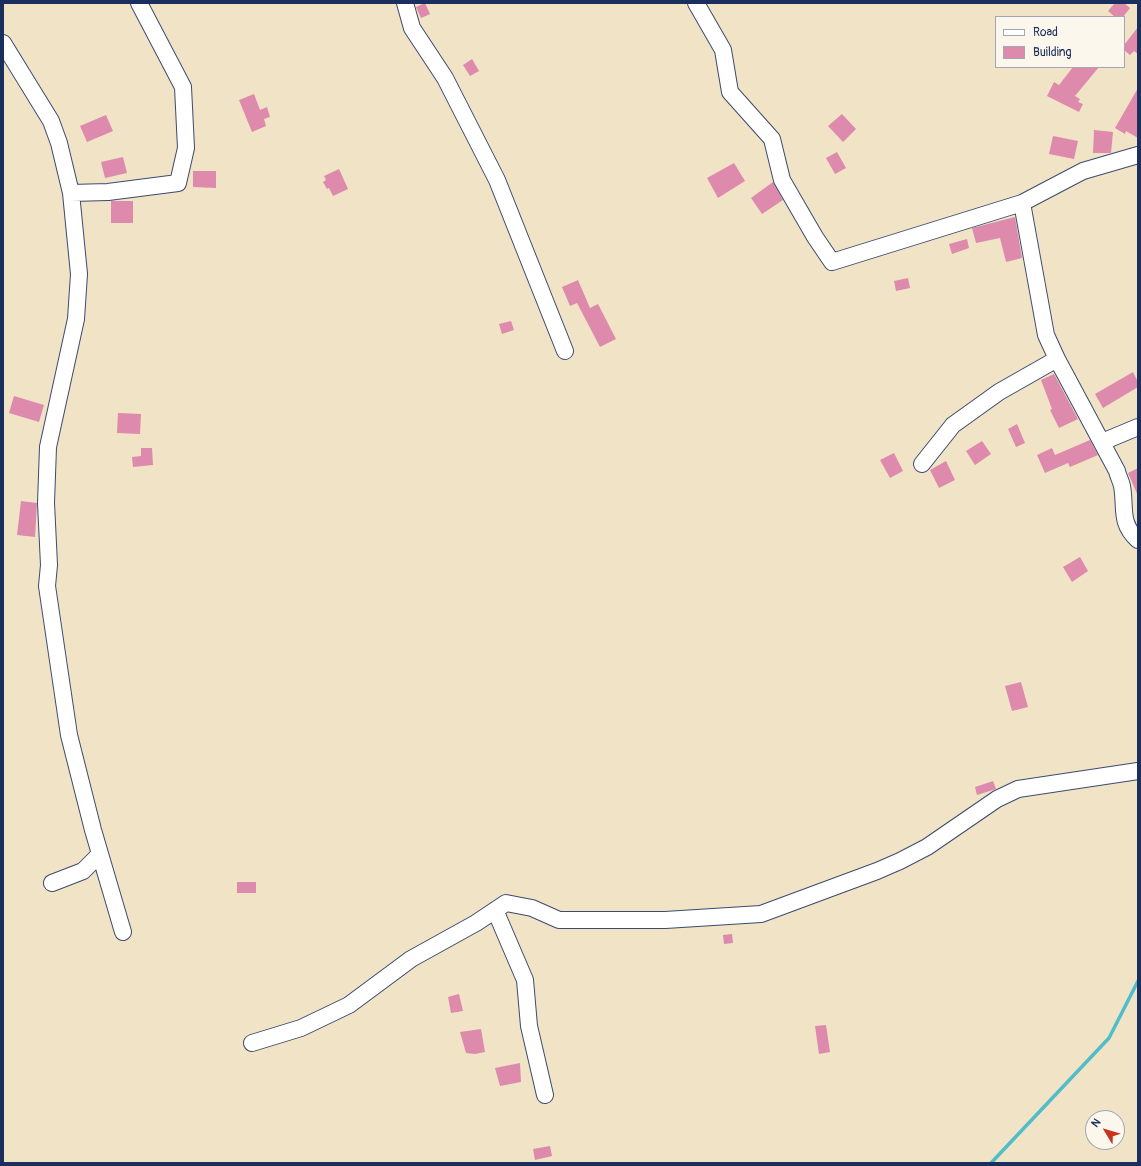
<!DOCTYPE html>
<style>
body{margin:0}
#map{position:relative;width:1141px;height:1166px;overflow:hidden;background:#f1e3c6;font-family:Pangolin,sans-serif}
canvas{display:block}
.frame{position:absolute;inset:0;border:4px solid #1b2f5e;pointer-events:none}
.legend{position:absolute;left:995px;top:16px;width:130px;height:52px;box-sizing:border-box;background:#fbf7ec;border:1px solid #a1a7b3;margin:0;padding:5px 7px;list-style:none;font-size:12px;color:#1b2f5e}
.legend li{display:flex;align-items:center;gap:8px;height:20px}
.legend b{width:20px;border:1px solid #a1a7b3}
.north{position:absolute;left:1085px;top:1110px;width:40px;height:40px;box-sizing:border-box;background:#fbf7ec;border:1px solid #a1a7b3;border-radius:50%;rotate:308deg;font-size:11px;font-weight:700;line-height:16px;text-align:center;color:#1b2f5e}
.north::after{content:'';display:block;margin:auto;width:14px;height:18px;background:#c8321e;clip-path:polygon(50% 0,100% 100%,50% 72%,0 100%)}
</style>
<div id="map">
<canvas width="1141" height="1166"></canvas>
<div class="frame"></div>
<ul class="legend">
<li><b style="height:5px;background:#fff"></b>Road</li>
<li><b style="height:11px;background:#dd8aad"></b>Building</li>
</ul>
<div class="north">N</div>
</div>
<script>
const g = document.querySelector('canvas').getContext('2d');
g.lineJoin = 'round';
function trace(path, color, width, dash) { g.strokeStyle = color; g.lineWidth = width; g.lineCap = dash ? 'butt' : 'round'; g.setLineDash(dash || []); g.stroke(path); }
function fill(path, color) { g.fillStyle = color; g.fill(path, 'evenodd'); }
const stream = new Path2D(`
 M991 1163 1109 1038 1138 981`);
const building = new Path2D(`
 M425 3 430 14 421 18 416 7Z
 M1115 3H1124L1130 8 1123 17H1115L1108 11Z
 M1138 27V54L1134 51 1130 55 1124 50V45Z
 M472 59 479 71 470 76 463 65Z
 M1073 67H1099L1075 96 1080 99 1078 102 1083 104 1079 112 1047 96 1054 82 1059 85Z
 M1138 88V138L1126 131 1125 134 1115 128Z
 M254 94 260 110 267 107 270 117 264 119 266 126 252 132 239 100Z
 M842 114 856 129 843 142 828 126Z
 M106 115 113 131 87 142 80 126Z
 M1094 130 1113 132 1111 153H1093Z
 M1053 136 1078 141 1074 159 1049 154Z
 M837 152 846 168 835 174 826 158Z
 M123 157 127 173 105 178 101 162Z
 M734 163 745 181 718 198 707 178Z
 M339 169 348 189 333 196 329 188 327 189 323 182 326 180 324 176Z
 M193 171H216V188L193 187Z
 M773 182 783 200 762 214 751 198Z
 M111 201H133V223H111Z
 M1015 217 1022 258 1006 262 1000 238 976 243 972 228Z
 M967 239 969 248 952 254 949 244Z
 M908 278 910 288 896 291 894 281Z
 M578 280 590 308 598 304 616 339 600 347 577 303 570 306 562 287Z
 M511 321 514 330 502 334 499 324Z
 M1133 372 1138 382V387L1103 408 1095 394Z
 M1054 374 1078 419 1059 428 1050 410 1052 409 1041 380Z
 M14 396 44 405 39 422 9 413Z
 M118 413 141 414 140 434 117 433Z
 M1017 424 1025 443 1016 447 1008 429Z
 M1090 440 1098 455 1070 467 1068 463 1045 473 1037 455 1052 448 1055 455Z
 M982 441 991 454 975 465 966 451Z
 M141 448H152L153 465 133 467 132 457 141 456Z
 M894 453 903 471 890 478 880 460Z
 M946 461 955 480 939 488 930 470Z
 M1138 468V496L1128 473Z
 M21 501 37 503 35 537 17 535Z
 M1080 557 1088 571 1072 582 1063 567Z
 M1021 682 1028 707 1012 711 1005 686Z
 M993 781 996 789 977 795 975 787Z
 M237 882H256V893H237Z
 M732 934 733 943 724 944 723 935Z
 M459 994 463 1011 451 1013 448 997Z
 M826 1025 830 1052 819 1054 815 1026Z
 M481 1029 485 1052 475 1054 466 1053 460 1032Z
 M520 1063 521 1082 500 1086 495 1068Z
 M550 1146 552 1156 535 1160 533 1149Z`);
const minor = new Path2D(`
 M405 3 412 28 445 78 497 180 565 351
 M696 3 723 50 730 92 772 139 782 180 815 237 832 262 1022 203 1083 171 1138 155
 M3 43 51 121 59 143 71 193 79 274 76 319 48 447 46 503 49 565 47 586 69 735 93 830 123 932
 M71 193 108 192 178 183 186 148 183 87 139 3
 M1022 203 1046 335 1057 359 1117 471C1118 476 1121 481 1122 486 1126 508 1119 523 1138 540
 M1102 442 1138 427
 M922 464 953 425 999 392 1057 359
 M52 883 83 871 100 854
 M495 910 525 980 529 1026 545 1095
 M252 1043 301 1028 349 1005 411 959 476 923 506 903 532 908 559 920H665L761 914 877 871 900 861 927 847 997 799 1018 789 1138 771`);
trace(stream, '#50bdc9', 3.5);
fill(building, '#dd8aad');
trace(minor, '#3b4a6e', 18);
trace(minor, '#fff', 16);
</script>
